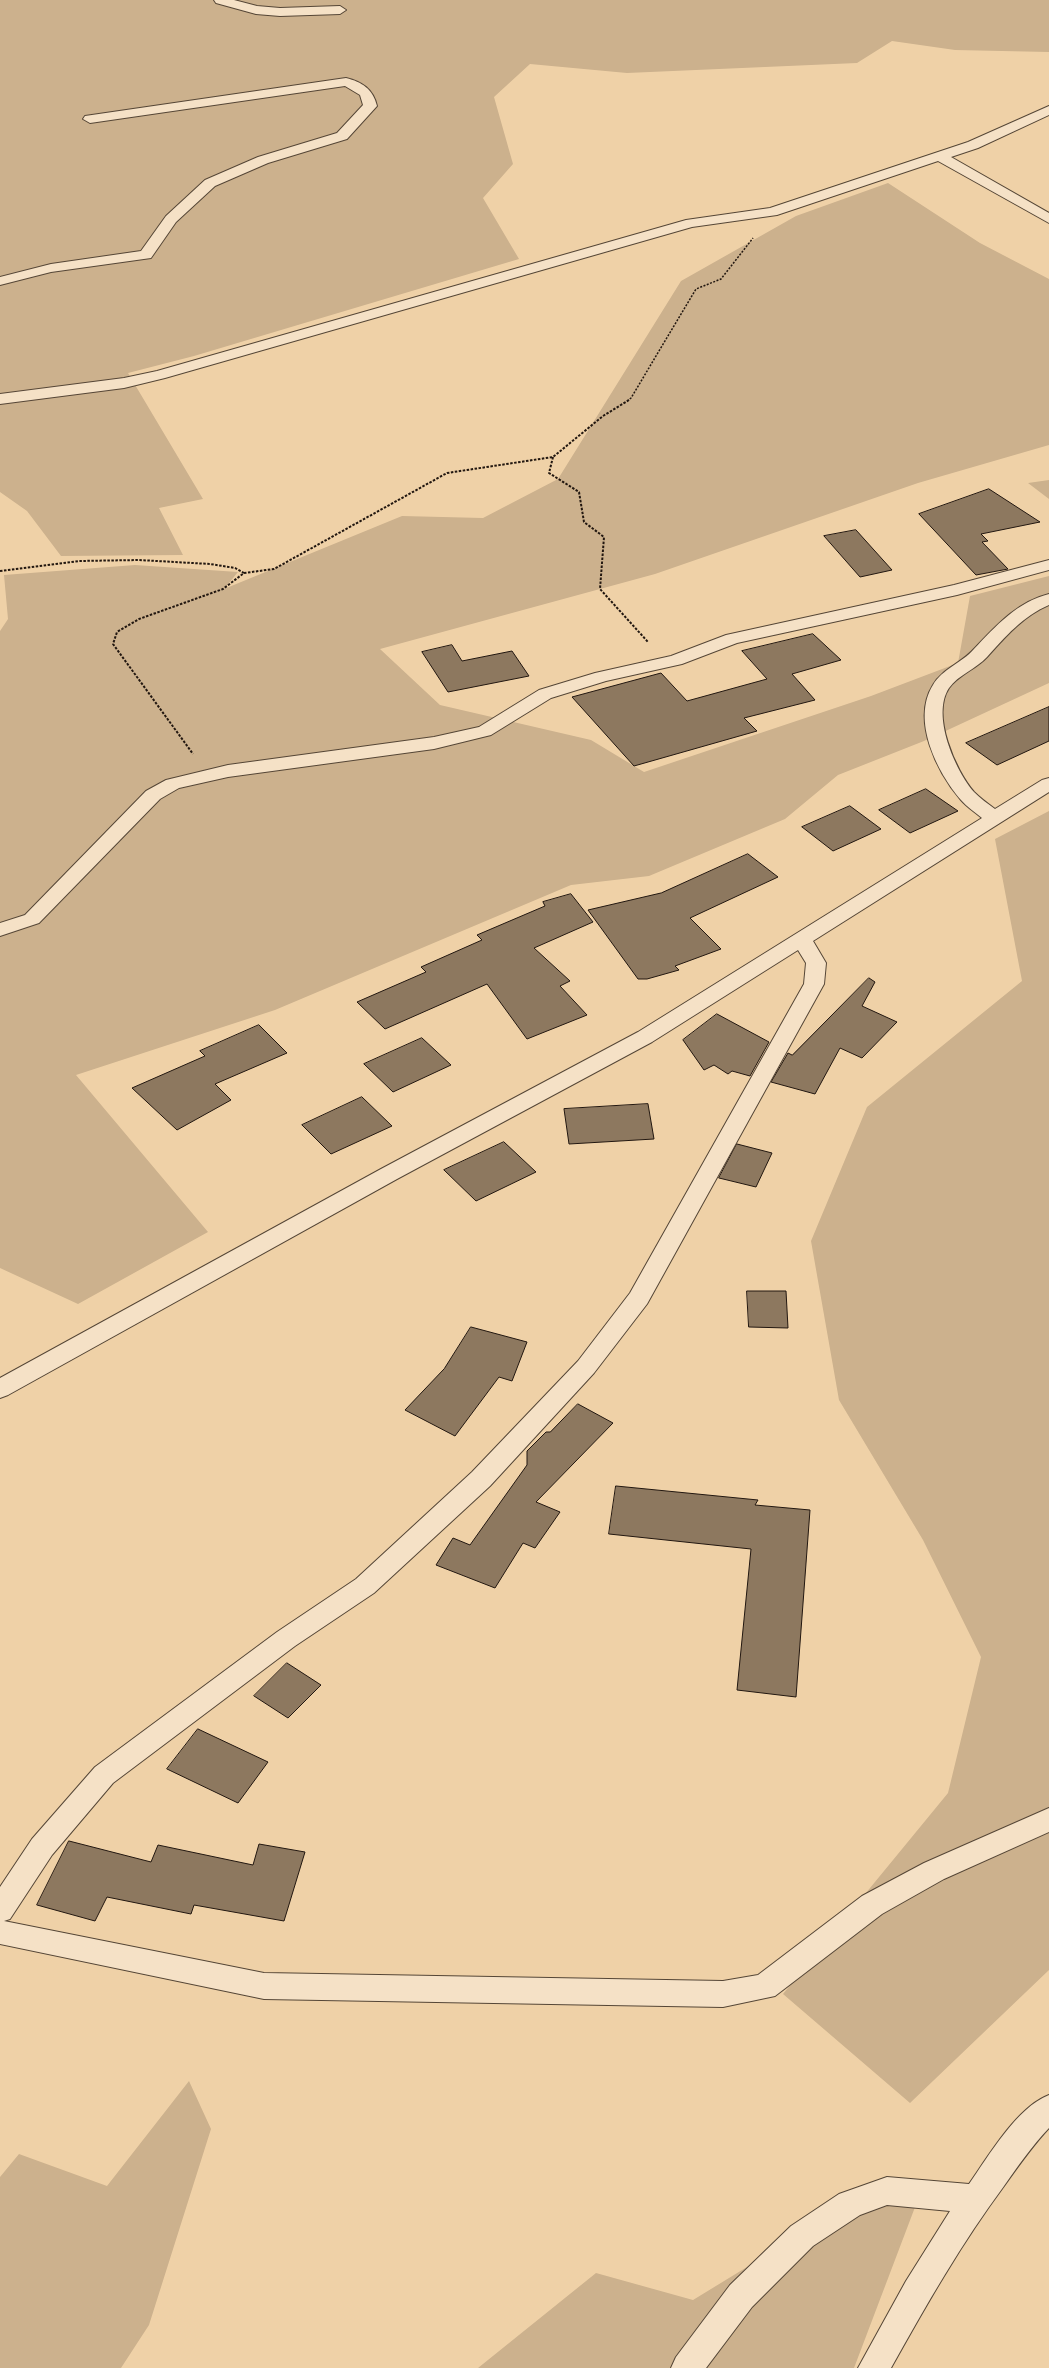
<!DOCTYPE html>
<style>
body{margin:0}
canvas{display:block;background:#efd1a7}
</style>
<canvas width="1049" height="2368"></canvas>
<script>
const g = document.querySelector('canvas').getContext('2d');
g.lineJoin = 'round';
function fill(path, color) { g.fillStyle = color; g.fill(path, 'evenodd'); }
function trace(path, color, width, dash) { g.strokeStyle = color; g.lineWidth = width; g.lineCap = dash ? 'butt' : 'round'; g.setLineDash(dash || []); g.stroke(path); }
const green = new Path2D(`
 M0 0H1049V52L955 50 892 41 857 63 627 73 530 64 494 97 513 164 483 198 519 259 194 356 128 373 203 499 159 508 183 555 61 556 27 511 0 492Z
 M888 183 980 243 1049 279V445L918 483 655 574 380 649 440 705 591 740 644 772 871 696 958 663 970 596 1049 576V683L924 741 838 775 785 819 649 876 571 885 275 1010 76 1075 208 1232 78 1304 0 1268V631L8 619 4 575 135 565 238 572 224 589 402 516 483 518 558 479 681 281 796 216Z
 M1049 480V499L1028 483Z
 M1049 811V1970L910 2103 783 1994 948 1793 981 1657 923 1540 839 1400 811 1241 867 1107 1022 981 995 839Z
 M189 2081 211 2129 149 2325 121 2368H0V2177L19 2154 107 2186Z
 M920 2194 854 2368H478L596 2273 693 2300 850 2204Z`);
const building = new Path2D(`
 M989 489 1040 522 981 534 988 541 982 542 1008 569 976 575 919 514Z
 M856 530 892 570 860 577 824 536Z
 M813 634 841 660 792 674 815 700 744 718 757 731 634 766 572 697 661 673 687 701 767 679 742 651Z
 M452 645 462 661 512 651 529 676 448 692 422 652Z
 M1049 707V741L997 765 966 743Z
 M926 789 958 811 910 833 879 810Z
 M850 806 881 829 833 851 802 827Z
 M748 854 778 877 690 918 721 949 675 966 679 970 647 979H638L588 910 661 893Z
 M571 894 593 922 534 948 570 981 560 986 587 1015 527 1039 487 984 385 1029 357 1002 426 972 421 967 482 940 477 935 545 906 543 902Z
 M869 978 875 982 862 1006 897 1022 862 1058 840 1048 815 1094 771 1082 788 1053 792 1055Z
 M717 1014 769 1042 750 1076 732 1071 728 1074 714 1065 704 1070 683 1040Z
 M259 1025 287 1053 215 1084 231 1100 177 1130 132 1088 205 1056 200 1051Z
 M422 1038 451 1065 393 1092 364 1064Z
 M362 1097 392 1126 331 1154 302 1125Z
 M648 1104 654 1139 569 1144 564 1109Z
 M504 1142 536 1172 476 1201 444 1170Z
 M737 1144 772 1153 756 1187 719 1178Z
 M747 1291H786L788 1328 749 1327Z
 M471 1327 527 1342 512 1381 499 1377 455 1436 405 1410 444 1369Z
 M578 1404 613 1423 536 1502 560 1512 535 1548 523 1543 495 1588 436 1565 453 1538 470 1545 527 1465V1451L546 1432H550Z
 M616 1486 758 1500 755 1505 810 1510 796 1697 737 1690 751 1549 609 1534Z
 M287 1663 321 1685 288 1718 254 1696Z
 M198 1729 268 1762 238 1803 167 1769Z
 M69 1841 151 1862 158 1845 253 1865 259 1844 305 1852 284 1921 194 1905 191 1914 107 1897 95 1921 37 1905Z`);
const pathFar1 = new Path2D(`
 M627 401 631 398 696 289 721 279 753 238`);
const path = new Path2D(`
 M553 457 549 473 579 492 584 522 604 537 600 589 648 642
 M0 571 79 561 139 560 210 564 235 568 244 573 223 589 139 619 117 632 113 644 193 754
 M244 573 274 569 447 473 553 457 603 416 629 400`);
const minor = new Path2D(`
 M214 0H234L257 6 280 8 340 6 346 10 340 14 280 16 256 14 216 3Z
 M346 78C362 82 373 89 377 106L347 139 268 163 215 186 176 222 151 258 51 272 0 285V277L51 264 141 251 166 216 205 180 258 157 337 133 363 105 360 95 345 86 90 123 83 119 85 116Z
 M1049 106V115L978 148 951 157 1049 213V223L938 161 777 215 692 227 165 378 124 388 0 404V394L124 378 157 371 686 220 770 208 968 142Z
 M1049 560V570L957 595 737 643 682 664 606 681 551 698 491 735 434 749 228 777 179 788 160 799 39 923 0 936V923L25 915 146 791 166 780 228 765 434 737 479 727 539 690 595 673 671 656 726 635 954 585Z
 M1049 594V605C1023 616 1005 637 987 657 976 669 958 675 949 688 931 715 955 770 974 792 980 798 988 804 995 809L1042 780 1049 778V792L813 941 826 963 824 984 647 1304 594 1373 490 1486 374 1593 295 1646 113 1783 52 1855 10 1919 4 1921 264 1973 723 1981 758 1975 862 1896 924 1863 1049 1808V1832L944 1879 882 1914 775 1996 723 2007 264 1999 0 1944V1887L32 1839 95 1767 277 1632 356 1579 472 1472 578 1361 630 1293 804 984 806 963 798 950 652 1042 397 1179 8 1395 0 1398V1378L381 1169 638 1032 982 818C975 812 967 807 961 800 937 772 911 720 933 685 942 669 962 663 974 649 996 626 1017 602 1049 594Z
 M1049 2095V2128C1032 2146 1018 2166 1004 2186 961 2244 926 2305 891 2368H858L906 2281 950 2211 887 2205 860 2215 813 2246 752 2307 706 2368H671L676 2357 730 2285 791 2226 839 2194 887 2177 969 2184C988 2157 1017 2107 1049 2095Z`);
fill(green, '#ccb18d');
fill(building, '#8d785f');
trace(building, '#221710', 1);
trace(minor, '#554636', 2);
trace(pathFar1, '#221710', 1.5, [2, 1.5]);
trace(path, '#221710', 2, [2.5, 1.5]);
fill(minor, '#f5e1c6');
</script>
